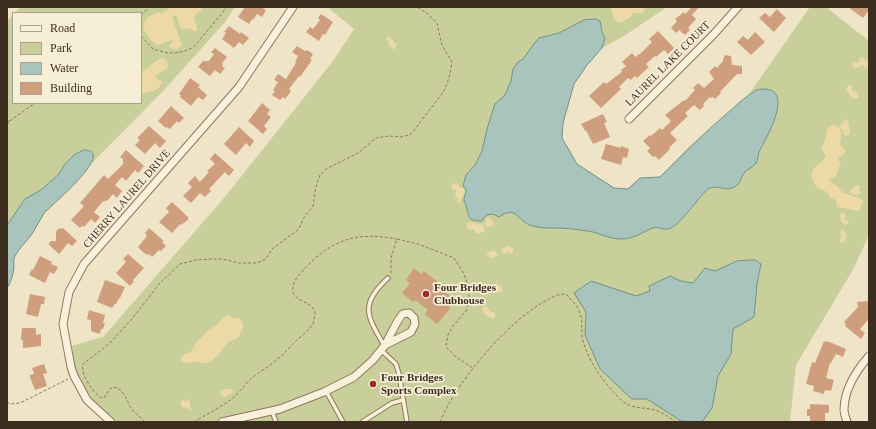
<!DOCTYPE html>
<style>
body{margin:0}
#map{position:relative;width:876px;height:429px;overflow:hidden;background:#f0e4c8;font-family:"Times New Roman",serif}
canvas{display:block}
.frame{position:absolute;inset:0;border:8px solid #3d2e20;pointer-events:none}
.legend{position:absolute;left:12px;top:12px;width:130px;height:92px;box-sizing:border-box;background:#f7eed8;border:1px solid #ada18e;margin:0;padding:5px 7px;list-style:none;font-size:12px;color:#3d2e20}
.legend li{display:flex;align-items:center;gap:8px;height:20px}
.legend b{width:20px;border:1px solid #ada18e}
</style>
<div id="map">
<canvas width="876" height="429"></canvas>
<div class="frame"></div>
<ul class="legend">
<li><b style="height:5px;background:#faf1dc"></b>Road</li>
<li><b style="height:11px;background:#c9cf9b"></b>Park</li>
<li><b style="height:11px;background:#a9c4bc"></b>Water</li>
<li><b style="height:11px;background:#cf9f7d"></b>Building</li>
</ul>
</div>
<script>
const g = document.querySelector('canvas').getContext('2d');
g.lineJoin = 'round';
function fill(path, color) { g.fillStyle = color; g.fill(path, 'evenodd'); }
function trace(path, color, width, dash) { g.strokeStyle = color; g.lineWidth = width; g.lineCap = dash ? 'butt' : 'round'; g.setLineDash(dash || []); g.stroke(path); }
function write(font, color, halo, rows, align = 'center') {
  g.font = font + ' "Times New Roman",serif'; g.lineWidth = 3.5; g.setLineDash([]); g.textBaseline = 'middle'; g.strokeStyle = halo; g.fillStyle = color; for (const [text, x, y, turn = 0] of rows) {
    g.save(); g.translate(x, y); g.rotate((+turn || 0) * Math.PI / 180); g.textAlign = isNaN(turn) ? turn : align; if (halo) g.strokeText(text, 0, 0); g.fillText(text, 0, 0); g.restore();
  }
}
const green = new Path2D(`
 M20 7H235L225 22 165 89 91 164 76 183 45 213 32 234 14 257V267L10 283 7 290V21L13 15V103H141V13H15Z
 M327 7H667L624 36 602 48 587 65 574 84 563 123 562 138 577 164 614 188 627 189 640 178 660 177 690 146 747 97 810 7H826L869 41V235L854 268 796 365 790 422H111L87 400 74 376 67 347 103 337 224 198 333 61 354 29Z`);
const sand = new Path2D(`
 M170 7H202L201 10C188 18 199 22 197 31H194L189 28 182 29 179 25 177 15 173 16C172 19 180 39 182 44 180 50 174 51 169 47L170 44 173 42 172 40 158 45C153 43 150 39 147 34 139 25 146 17 156 13 158 13 160 13 162 13 165 12 168 9 170 7Z
 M611 7H646L643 13H634L628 19 619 23C612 20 613 13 611 7Z
 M388 36 390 37V39L394 40 393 43H397L395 49H393L389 45V42L386 39Z
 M861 57 869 62V68H866L862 65 859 67 854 68 852 65 853 63H858Z
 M163 58 167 61 168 67C164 72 158 72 155 77L162 82C160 91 149 92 141 94V72C149 69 154 60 163 58Z
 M848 85 852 86V90L856 91 859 96 857 98 853 99 846 90Z
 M845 119 848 121 850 132 848 136 844 135 843 130 839 127Z
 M831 125C844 126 842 136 840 145L845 150C846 157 841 155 837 158L841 163 836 176 828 180 837 186 843 193 862 199 863 202 859 211 837 207 836 200 830 198C829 196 828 194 827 192 825 191 820 189 818 188 812 183 809 174 815 167 819 163 824 162 826 155 819 147 822 149 825 140 826 137 826 133 827 129Z
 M456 183 459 187 464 189 465 192 459 204 457 202 458 198 455 197 456 190H453L451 187 453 184Z
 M857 185 860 187 859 190 861 193 858 195 851 194 850 191Z
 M843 212 846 216 844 219 849 222 848 224 845 225 841 221 840 214Z
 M488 217 490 218 494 223 493 226 486 227 485 226 486 219Z
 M470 222C474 224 480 223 483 225L485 231 478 234 476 233 474 229 469 230 466 226Z
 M843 229 847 236 844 242 842 243 840 241 841 238 840 232Z
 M509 246 513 248V253L510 254 508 251 506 254H503L502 249Z
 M494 250 498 255 491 259 489 257V254L487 255 486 253Z
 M496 284 502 287V291L501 293 493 289V285Z
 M485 306H487L490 311 495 313V318H490L484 313 482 309Z
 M229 315 232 318H239L243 323V328L238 338C235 340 232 340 229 342 220 349 216 364 202 363 200 363 198 362 196 362 191 362 185 364 181 361V356L191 352 196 343 207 331 216 326 223 318Z
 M226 389H231L233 392 224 398 220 392Z
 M189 399 191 410H189L186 407 183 408 180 402 182 400 186 401Z`);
const water = new Path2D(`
 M596 19 600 21 602 32 605 38 602 48 587 65 574 84 563 123 562 138 577 164 614 188 628 189 640 178 660 177C683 154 706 131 731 110 739 103 747 95 757 90 760 89 763 89 766 89 794 92 765 140 759 152 758 155 758 160 756 163 753 168 747 169 744 173 741 177 741 182 737 185 725 195 716 181 706 191 697 199 679 227 668 229 662 230 658 226 653 228 642 232 634 239 622 239 607 239 599 232 587 231 576 229 564 228 553 228 546 228 540 228 533 226 518 223 517 204 499 217L493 214 486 215 482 221C466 221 470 217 466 206 466 204 464 203 464 200 464 194 469 191 463 186L466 175 475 165 482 151 487 129 495 104 505 95 511 81 513 69 518 62 523 59 536 41 539 38 559 33 584 20Z
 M84 150C119 150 47 209 44 213 40 220 36 227 32 234 27 241 19 248 15 256 13 259 14 264 14 268 13 275 11 282 7 288V225L25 199 41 190 59 174 65 164 74 155Z
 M755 260 761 264 757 284 754 317 733 329 731 354 718 376 712 408 702 422 681 421 647 399H632L600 369 585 335 586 312 574 293 591 281 636 296 650 291 649 286 670 276 681 281 693 283 705 268 715 271 737 261Z`);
const building = new Path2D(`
 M245 7H261L266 10 262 17 257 14 253 20 252 19 249 24 238 17Z
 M692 7H699L692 15 696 19 688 28 690 30 685 35 679 30 676 33 671 28 677 21 675 19 684 12 685 14Z
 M848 7H869V10L863 18Z
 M777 9 786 18 774 32 759 18 765 13 770 17Z
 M321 14 333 22 325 35 323 34 319 41 306 32 310 27 313 29 320 20 318 18Z
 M229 26 240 34 241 32 249 38 243 45 239 42 234 48 222 39 226 33 224 32Z
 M658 31 674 48 668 54 664 50 656 57 655 56 646 64 649 67 637 78 635 76 631 80 628 78 619 87 621 89 601 108 589 96 604 82 606 84 622 72 621 70 626 66 622 62 632 53 635 57 641 53 652 42 649 39Z
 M755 32 765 42 751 55 737 42 743 36 748 40Z
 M297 46 305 51 307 50 313 54 310 59 312 60 300 77 299 76 289 89 291 91 285 99 283 97 280 100 272 95 275 91 273 90 278 82 274 80 278 74 286 79 296 63 295 62 298 56 292 52Z
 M215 48 227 57 222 63 223 64 222 66 225 68 220 74 215 70 210 76 198 67 203 61H209L214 54 211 52Z
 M725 55 731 56 732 65 742 66V74H737L720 92 721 93 715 99 713 97 711 98 710 97 703 104 704 106 700 110 694 105 685 113 688 116 670 133 677 140 669 148 670 149 659 160 655 156 653 157 647 151 650 148 643 141 650 135 651 136 660 128 662 130 671 121 665 115 684 100 685 101 695 90 693 88 698 83 704 88 714 79 709 72 715 66 717 68 723 61V59Z
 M190 78 200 85 198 87 207 95 203 100 198 97 191 106 180 97 181 96 179 94Z
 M262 103 270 110 267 114 271 117 264 126 267 129 263 134 248 121Z
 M171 106 184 118 179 123 177 121 170 129 167 127 166 128 158 121Z
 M603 114 607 122 604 123 610 137 593 144 586 130 585 131 581 124Z
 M149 126 166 141 160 148 155 143 145 154 135 145 140 140 137 138Z
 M239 127 254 141 250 147 246 143 236 155 224 144Z
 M606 144 621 148V146L629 149 627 158 623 157 621 165 601 159Z
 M126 150 144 166 138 173 135 170 126 181 122 177 115 185 122 191 117 198 113 194 107 201 106 200 104 202 103 201 94 212 100 217 95 223 91 219 84 227 82 226 80 228 71 220 84 206 80 203 104 175 108 179 123 164V159L120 157Z
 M215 153 234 170 229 176 225 172 209 189 211 191 205 197 200 193 191 203 183 196 192 187 188 183 195 176 200 182 209 172 207 171 215 164 210 159Z
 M172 202 188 217V220L181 225 180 224 172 233 159 222 169 212 166 208Z
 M63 228 77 241 72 246 68 243 59 254 49 245V243L51 241H56V232L58 229Z
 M149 228 164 241 162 242 166 246 161 251 159 250 152 257 149 254 148 255 144 253 138 247 147 236 145 233Z
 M128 254 144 268 133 280 134 281 130 286 116 273 126 262 123 259Z
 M40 256 52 262 51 264 58 267 54 274 50 272 45 283 29 275 32 269 33 270Z
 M414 268 421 274 424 271 439 283 437 285 450 296 446 301 451 305 449 307 450 309 437 324 425 314 428 310 415 300 413 302 402 293 410 283 406 280Z
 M105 280 125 287 120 298H119L116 304H115L112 308 97 302Z
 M30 294 45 297 44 304H41L38 317 26 314Z
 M869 301V319L860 329 865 333 861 339 845 326 846 324 844 322 858 307 857 302Z
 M89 310 105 315 103 323H105L103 329H101L100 334 91 331V320L87 319Z
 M22 328H36V335L41 334V346L23 348V340H21Z
 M824 341 827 342V341L846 349 843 357 836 354 831 363H830L826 378 834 380 831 391 825 390 824 394 813 391 814 386 806 384 812 362 815 363Z
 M44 364 47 373 43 374 47 386 35 390 30 377V375L34 374 32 368Z
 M810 404 829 405V413H825V422H810V416H807V409H810Z`);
const path = new Path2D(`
 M141 15 149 7
 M141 36 153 49 168 53H175L185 51 194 47 227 7
 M7 122 11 120
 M7 125 11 120 35 103
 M391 273V258L397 239 418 244 454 258 463 272 467 283 469 296 468 304 466 311 453 326 448 335 446 347 456 357 473 368
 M7 402 10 404 20 403 68 379
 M145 422C140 417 135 413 131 408 126 400 124 388 113 387L109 390 105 397 102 398C93 394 80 373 83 364L110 343 131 320 160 283 180 264 196 260 213 259H223L239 263H257L266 259 272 249 299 229 303 219 313 206 316 186 320 175 326 169 358 153 376 138 389 136 401 137 409 135 412 133 444 91 449 78 452 62 442 45 437 23 428 14 417 7
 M194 422C207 414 221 407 233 398 240 392 245 384 252 378 259 372 267 368 274 362 283 355 290 347 298 339 303 335 309 330 313 324 314 321 314 318 315 315 316 300 290 303 293 287 294 279 301 273 306 267 335 238 357 232 397 239
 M440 422C456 382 509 320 547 300 553 297 560 292 567 295 570 298 572 301 575 304 587 320 578 331 585 347 592 367 606 385 621 400 631 409 642 407 655 410 662 412 670 418 676 422`);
const lane = new Path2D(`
 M384 345C366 315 360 304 388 278
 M381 350 396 364 399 374 407 422
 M326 391 343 422
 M272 411 276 422
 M362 422 392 403 403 400`);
const street = new Path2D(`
 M629 119 714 34 738 7
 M111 422 87 400 74 376 71 367 63 324 69 292 84 264 239 87 293 7
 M222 422 280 409 324 392 354 377 373 360 385 345 411 332 415 324 414 318 409 313C408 313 403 314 403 314 399 316 388 340 385 345
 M847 422C846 418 844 414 844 410 844 390 856 371 869 356`);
const markers = [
 [426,294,4,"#9e2a2b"],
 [373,384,4,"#9e2a2b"]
];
const streetNames = [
 ["LAUREL LAKE COURT",668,64,-45],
 ["CHERRY LAUREL DRIVE",127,199,-49]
];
const poiNames = [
 ["Four Bridges",434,288],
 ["Clubhouse",434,301],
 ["Four Bridges",381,378],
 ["Sports Complex",381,391]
];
fill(green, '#c9cf9b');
fill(sand, '#ecd9a5');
fill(water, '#a9c4bc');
trace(water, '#6f938a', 1);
fill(building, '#cf9f7d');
trace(lane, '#8d765c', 5.5);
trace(street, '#8d765c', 9);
trace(path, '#8d765c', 1, [3, 2]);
trace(lane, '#faf1dc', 3.5);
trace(street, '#faf1dc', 7);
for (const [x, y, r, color] of markers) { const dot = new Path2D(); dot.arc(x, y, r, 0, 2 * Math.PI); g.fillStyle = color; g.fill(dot); trace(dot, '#f7eed8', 1.5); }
write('11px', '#3d2e20', '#f7eed8', streetNames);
write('bold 11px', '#3d2e20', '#f7eed8', poiNames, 'left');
</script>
